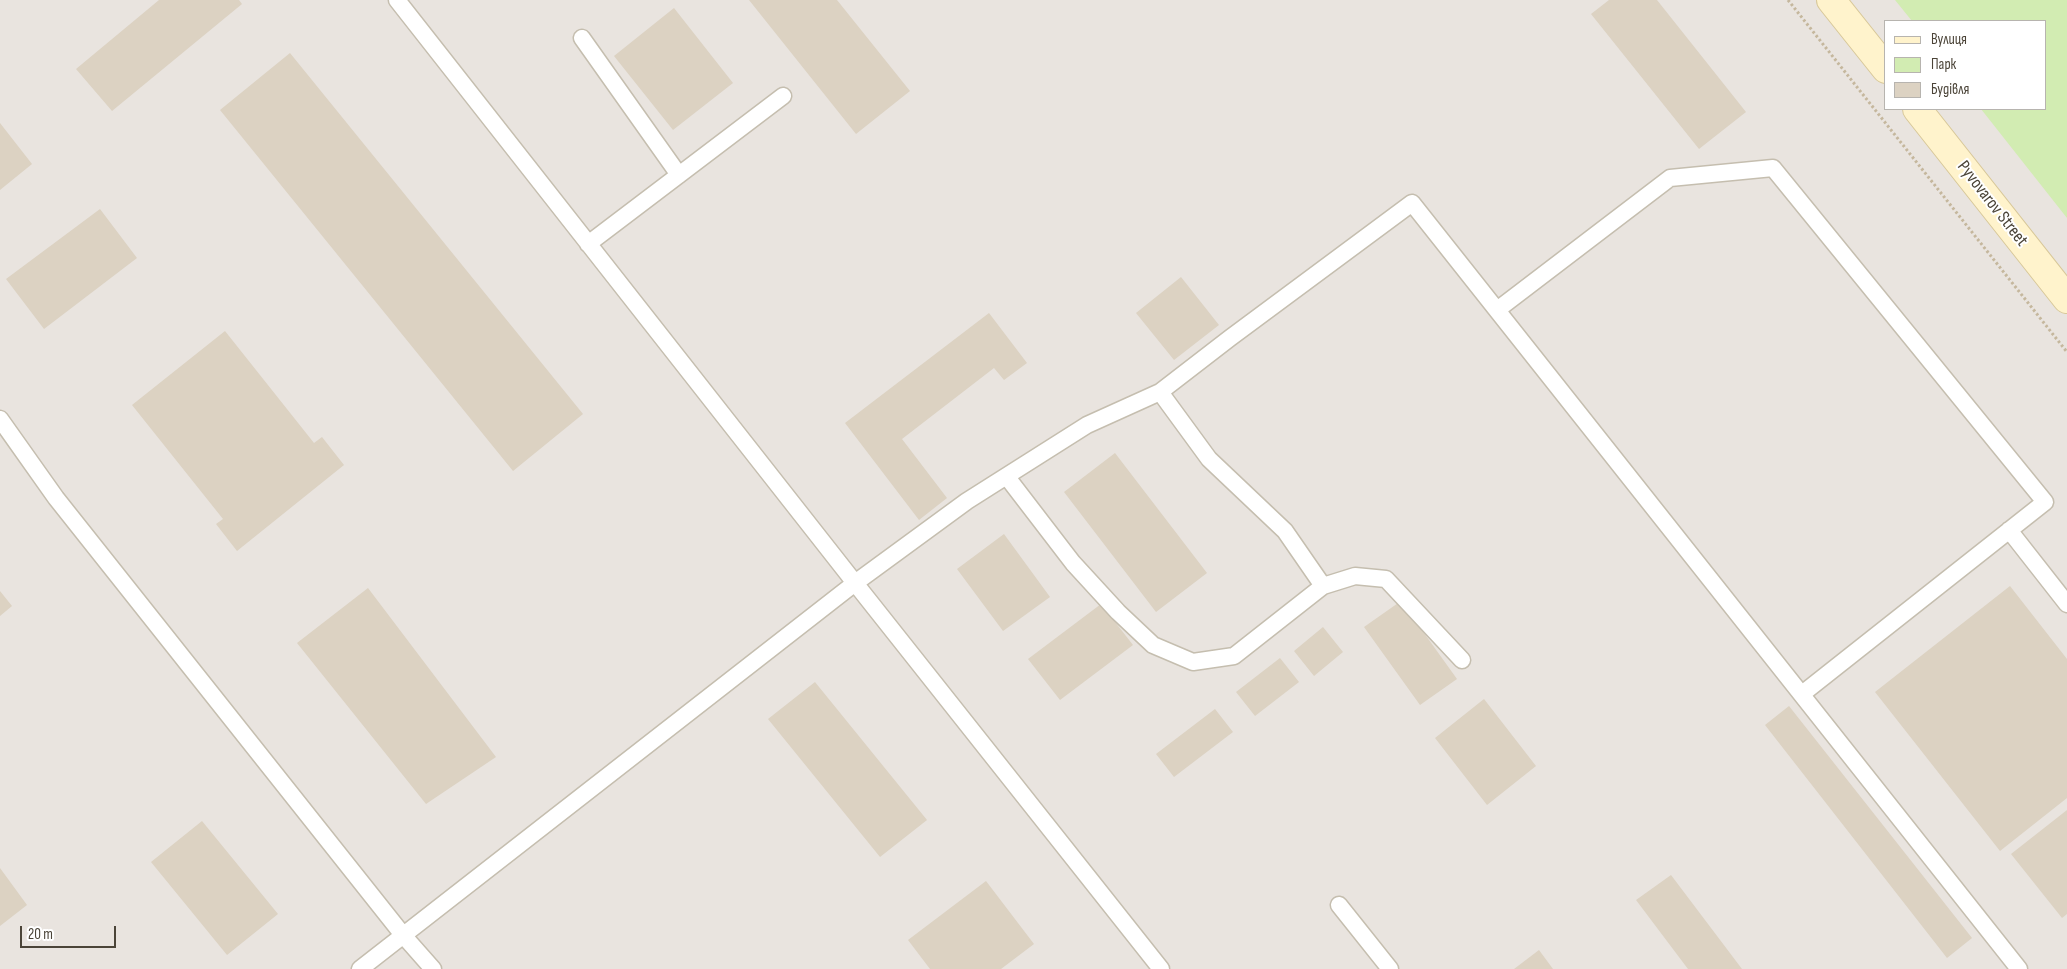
<!DOCTYPE html>
<meta charset="utf-8">
<style>
body{margin:0}
#map{position:relative;width:2067px;height:969px;overflow:hidden;background:#f6f3eb;font-family:"Sofia Sans Condensed",sans-serif}
canvas{display:block}
.legend{position:absolute;left:1884px;top:20px;width:162px;height:90px;box-sizing:border-box;background:#fff;border:1px solid #b7b4af;margin:0;padding:6px 9px;list-style:none;font-size:15px;color:#4b4438}
.legend li{display:flex;align-items:center;gap:10px;height:25px}
.legend b{width:25px;border:1px solid #b7b4af}
.scale{position:absolute;left:20px;top:926px;width:96px;height:22px;box-sizing:border-box;border:2px solid #4b4438;border-top:0;padding-left:6px;font-size:15px;line-height:18px;white-space:nowrap;color:#4b4438;-webkit-text-stroke:4px #fff;paint-order:stroke}
</style>
<div id="map">
<canvas width="2067" height="969"></canvas>
<ul class="legend">
<li><b style="height:6px;background:#fff3cc"></b>Вулиця</li>
<li><b style="height:14px;background:#d2ecb2"></b>Парк</li>
<li><b style="height:14px;background:#dcd2c2"></b>Будівля</li>
</ul>
<div class="scale">20 m</div>
</div>
<script>
const g = document.querySelector('canvas').getContext('2d');
g.lineJoin = 'round';
function fill(path, color) { g.fillStyle = color; g.fill(path, 'evenodd'); }
function trace(path, color, width, dash) { g.strokeStyle = color; g.lineWidth = width; g.lineCap = dash ? 'butt' : 'round'; g.setLineDash(dash || []); g.stroke(path); }
function write(font, color, halo, rows, align = 'center') {
  g.font = font + ' "Sofia Sans Condensed",sans-serif'; g.lineWidth = 4; g.setLineDash([]); g.textBaseline = 'middle'; g.strokeStyle = halo; g.fillStyle = color; for (const [text, x, y, turn = 0] of rows) {
    g.save(); g.translate(x, y); g.rotate((+turn || 0) * Math.PI / 180); g.textAlign = isNaN(turn) ? turn : align; if (halo) g.strokeText(text, 0, 0); g.fillText(text, 0, 0); g.restore();
  }
}
const industrial = new Path2D(`
 M0 0H2067V969H0ZM1886 21H2046V109H1886Z`);
const green = new Path2D(`
 M1895 0H2067V218L1981 109H2046V21H1912Z`);
const building = new Path2D(`
 M159 0H239L242 4 112 111 76 69Z
 M749 0H837L910 91 856 134Z
 M1609 0H1657L1746 112 1699 149 1591 14Z
 M674 8 733 83 673 130 614 56Z
 M290 53 583 414 513 471 220 110Z
 M0 123 32 164 0 190Z
 M100 209 137 258 44 329 6 279Z
 M1181 277 1219 325 1174 360 1136 313Z
 M989 313 1027 363 1004 380 994 368 902 439 947 498 919 520 845 423Z
 M225 331 314 443 322 437 344 465 237 551 216 524 223 519 132 405Z
 M1115 453 1207 573 1156 612 1064 492Z
 M1004 534 1050 597 1003 631 957 569Z
 M2010 586 2067 659V798L2000 851 1875 692Z
 M368 588 496 757 426 804 297 643Z
 M0 591 12 606 0 616Z
 M1401 601 1457 679 1420 705 1364 627Z
 M1101 604 1133 645 1060 700 1028 659Z
 M1323 627 1343 652 1314 676 1294 651Z
 M1280 658 1299 682 1255 716 1236 692Z
 M815 682 927 820 880 857 768 719Z
 M1484 699 1536 766 1487 805 1435 738Z
 M1789 706 1972 938 1947 958 1765 725Z
 M1215 709 1233 732 1174 777 1156 754Z
 M2067 810V914L2062 918 2011 854Z
 M202 821 278 914 227 955 151 862Z
 M0 868 27 905 0 926Z
 M1671 875 1742 969H1688L1636 900Z
 M986 881 1034 944 1001 969H930L908 940Z
 M1539 950 1553 969H1514Z`);
const path = new Path2D(`
 M1788 0 2067 352`);
const lane = new Path2D(`
 M397 0 855 583 1161 969
 M582 38 679 175
 M588 244 783 96
 M1497 310 1670 178 1773 168 2045 502 1802 694
 M1160 392 1209 459 1285 531 1323 586 1355 576 1386 579 1462 660
 M0 419 56 498 403 935 433 969
 M1007 477 1073 563 1118 612 1153 645 1193 662 1234 656 1323 586
 M2009 530 2067 604
 M1339 905 1390 969
 M360 969 855 583 967 501 1087 425 1160 392 1230 338 1412 203 2019 969`);
const secondary = new Path2D(`
 M1831 0 1886 69
 M1917 109 2067 299`);
const streetNames = [
 ["Pyvovarov Street",1992,204,52]
];
fill(industrial, '#e9e4df');
fill(green, '#d2ecb2');
fill(building, '#dcd2c2');
trace(lane, '#c5beaf', 19);
trace(secondary, '#d8c899', 30);
trace(path, '#c5b79d', 3, [2.5, 2.5]);
trace(lane, '#fff', 16);
trace(secondary, '#fff3cc', 28);
write('18px', '#4b4438', '#fff', streetNames);
</script>
